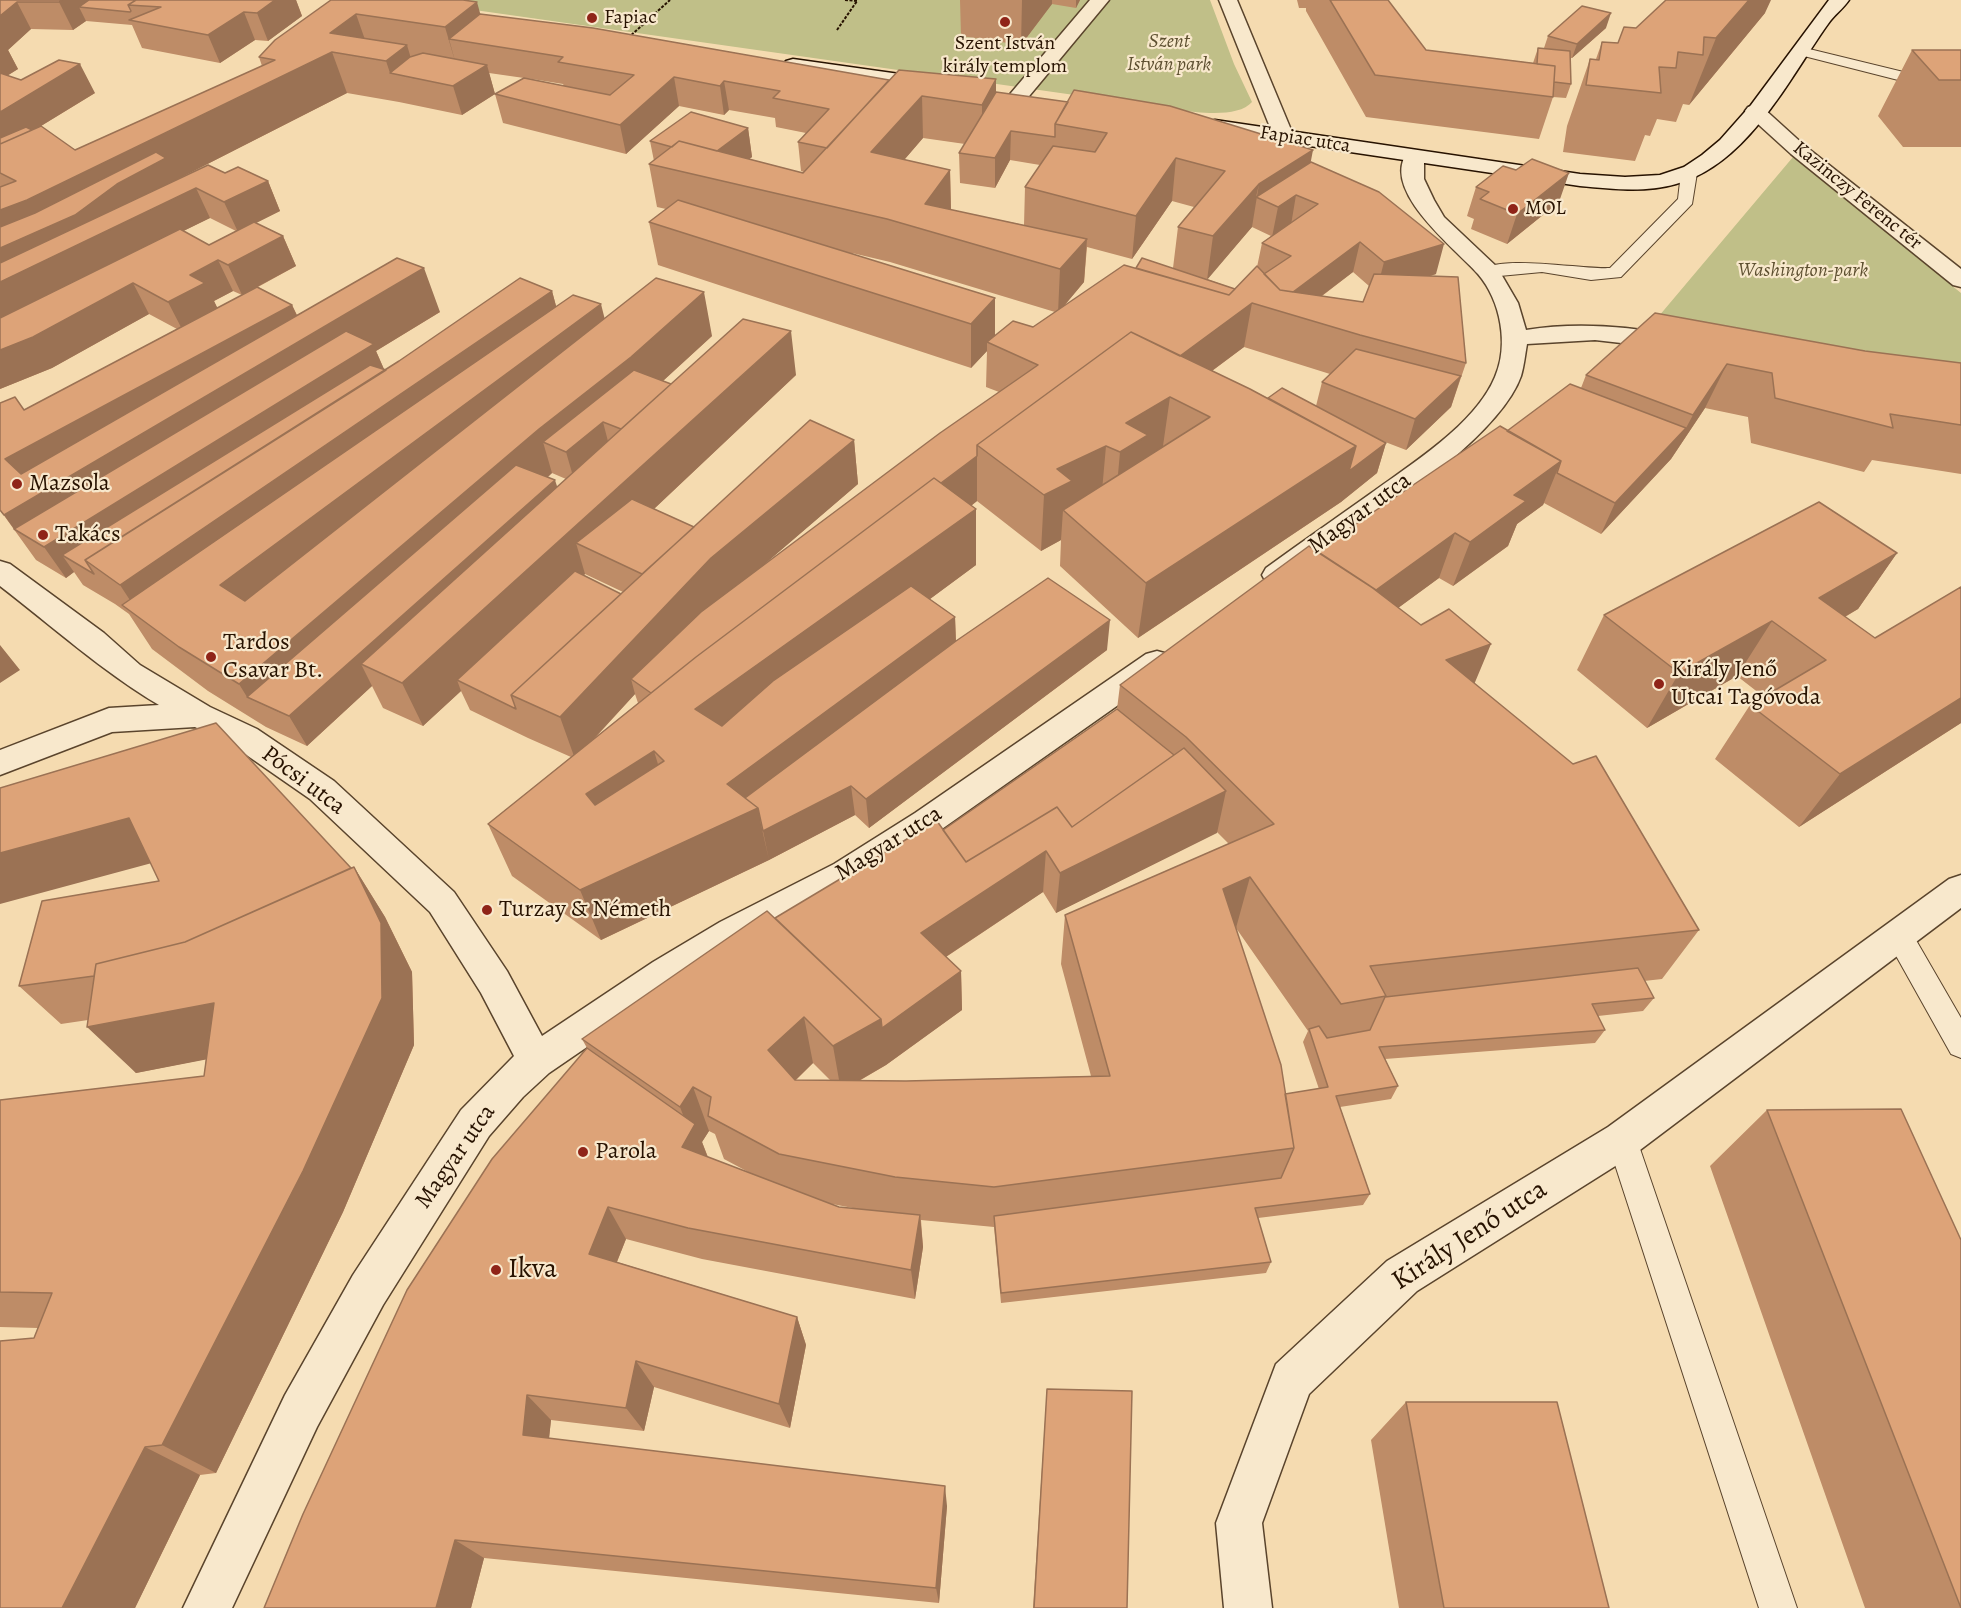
<!DOCTYPE html>
<meta charset="utf-8">
<style>
body{margin:0}
canvas{display:block;background:#f5dbb0}
</style>
<canvas width="1961" height="1608"></canvas>
<script>
const g = document.querySelector('canvas').getContext('2d');
g.lineJoin = 'round';
function fill(path, color) { g.fillStyle = color; g.fill(path, 'evenodd'); }
function trace(path, color, width, dash) { g.strokeStyle = color; g.lineWidth = width; g.lineCap = dash ? 'butt' : 'round'; g.setLineDash(dash || []); g.stroke(path); }
function write(font, color, halo, rows, align = 'center') {
  g.font = font + ' Alegreya,serif'; g.lineWidth = 4.5; g.setLineDash([]); g.textBaseline = 'middle'; g.strokeStyle = halo; g.fillStyle = color; for (const [text, x, y, turn = 0] of rows) {
    g.save(); g.translate(x, y); g.rotate((+turn || 0) * Math.PI / 180); g.textAlign = isNaN(turn) ? turn : align; if (halo) g.strokeText(text, 0, 0); g.fillText(text, 0, 0); g.restore();
  }
}
const green = new Path2D(`
 M404 0H1210L1234 64 1252 102C1234 123 1171 108 1145 105Z
 M1793 157 1961 293V372L1648 329Z`);
const path = new Path2D(`
 M845 0 857 1
 M837 30 857 1
 M628 38 670 0`);
const lane = new Path2D(`
 M1801 47 1961 86V96L1796 54 1794 51 1796 48Z
 M1689 168 1697 173 1692 204 1621 277 1591 280 1542 272 1489 277 1480 272C1494 253 1586 270 1610 268L1678 199 1681 173Z
 M1899 924 1909 928 1961 1018V1058L1951 1054 1885 936 1889 928Z
 M1622 1126 1633 1130 1637 1140 1797 1608H1759L1607 1140 1611 1130Z`);
const street = new Path2D(`
 M1090 0H1109L1025 101H1011L1008 97 1011 93Z
 M1219 0H1237L1294 137 1291 141H1277L1274 137Z
 M1755 105 1762 107 1805 146 1961 269V287L1953 285 1791 154 1748 115 1745 111 1748 107Z
 M1414 151 1421 153 1424 157V179L1434 200 1444 217 1497 267 1518 303 1526 330C1575 322 1625 326 1674 335L1683 337 1686 342 1683 347 1674 349 1595 340 1527 344C1525 355 1524 366 1521 376 1498 443 1346 538 1286 582L1276 585 1266 582 1262 575 1266 568C1300 543 1335 519 1370 494 1411 464 1475 425 1495 377 1509 345 1501 301 1478 274 1457 250 1380 191 1407 153Z
 M0 561 10 564 104 633 140 665 210 707 257 729 334 781 454 892 507 971 542 1036 653 962 720 922 834 864 915 813 1146 654 1157 651 1168 654 1172 662 1168 670 939 831 858 884 746 944 679 984 549 1073 523 1097 489 1136 383 1305 317 1427 232 1608H183L285 1395 353 1275 461 1110 514 1056 481 993 430 912 310 799 235 747 195 727 112 732 0 775V750L109 708 159 705C103 672 52 626 0 586Z
 M1961 875V908L1636 1153 1417 1291 1309 1394 1262 1523 1272 1608H1224L1216 1523 1276 1364 1387 1261 1608 1127 1949 879Z`);
const secondary = new Path2D(`
 M1829 0H1849C1843 9 1834 15 1828 24 1788 80 1748 164 1676 184 1645 193 1612 189 1580 186L1215 132 1208 130 1205 126 1208 122 1215 120 1580 174 1625 177 1660 175 1684 167 1702 155 1720 140 1751 105Z
 M793 59 935 79 945 85 935 91 786 69 783 65 786 61Z`);
const wall = new Path2D(`
 M0 0H296L302 16 268 41 255 40 220 63 142 48 132 25 86 21 73 30 31 29 8 50 18 69 7 76 21 80 95 93 41 126 75 150 262 66 259 57 331 0 480 14 889 80 996 79V92L1311 162 1436 274 1430 276 1466 363 1451 407 1406 450 1380 440 1386 443 1377 473 1341 502 1138 638 1060 566 1061 540 1041 551 977 501 971 506 976 565 930 599 955 617 956 641 1107 650 869 828 855 815 769 860 601 940 512 876 488 824 571 757 528 738 470 710 461 691 423 726 383 708 372 686 307 746 266 727 208 691 152 649 129 614 115 604 83 585 74 572 66 578 36 560 0 510 24 410 177 329 149 314 52 368 0 389ZM489 73 524 78 495 94 503 123 626 154 679 106 724 115 729 110 775 118 776 127 806 133 798 142 801 171 804 172 803 173 749 159 752 157 748 128 650 141 654 161 649 164 657 207 666 209 649 222 658 265 971 368 987 351 986 387 999 392 762 566 858 484 854 440 694 527 654 509 796 375 671 384 663 381 712 336 604 319 556 306 552 291 386 370 384 369 376 351 440 312 297 315 292 305 258 287 296 266 283 236 256 223 280 211 268 181 225 173 176 180 347 93 399 102 462 115 495 94ZM526 78 563 84 564 86ZM923 138 965 144 959 153 960 183 995 188 1010 160 1040 165 1025 187 1024 225 951 210 950 170 904 160ZM1172 201 1194 207 1178 227 1173 268H1136L1064 306 1084 282 1087 247 1132 259ZM210 218 236 231 209 245 183 231ZM1252 227 1271 236 1262 243 1257 267 1235 289 1207 279ZM852 253 890 262 1055 312 1033 327 995 335ZM1353 272 1369 286 1363 302 1322 296ZM233 291 242 295 217 308 214 301ZM1244 347 1330 374 1322 382 1316 406 1268 398 1212 371ZM552 473 566 479 557 487 548 477ZM585 574 623 592 621 594 584 575ZM635 694 638 703 595 738Z
 M960 0H1080L1076 8 1052 4 1021 45 961 36Z
 M1297 0H1388L1426 50 1533 63 1538 48H1544L1548 36 1606 28 1572 58H1570L1571 84 1566 98 1553 97 1539 139 1366 117 1306 11V8H1299Z
 M1765 13 1689 105 1683 104 1676 122 1657 119 1650 136 1645 135 1635 161 1563 152 1567 126 1590 59H1596L1602 42 1618 43 1636 28Z
 M1912 50H1961V147H1903L1878 116Z
 M1476 187 1559 202 1507 244 1471 229 1474 219 1467 216Z
 M1865 351 1961 363V474L1872 460 1864 472 1751 443 1748 417 1705 408 1671 459 1601 534 1544 503 1543 505 1517 524 1508 546 1453 586 1439 578 1398 608 1475 684 1699 930 1662 979 1644 981 1654 998 1643 1011 1598 1016 1605 1030 1595 1043 1385 1059 1398 1086 1391 1099 1340 1107 1370 1194 1363 1205 1258 1218 1271 1262 1266 1273 1001 1303 994 1227 921 1220 923 1247 915 1299 702 1259 626 1239 617 1262 797 1317 806 1345 790 1428 654 1387 644 1431 551 1420 549 1438 947 1506 939 1603 484 1558 471 1608H264L587 1048 582 1039 775 918 943 830 1117 709 1120 685 1316 551 1507 431 1581 388 1586 375ZM1217 832 1229 844 1065 915 1061 964 1091 1076 906 1081H859L886 1065 962 1010 961 971 946 957 1043 892 1056 913ZM1236 928 1308 1031 1303 1042 1319 1089 1285 1094ZM813 1063 830 1080H796ZM709 1131 715 1134 724 1159 752 1174 708 1157 702 1142ZM827 1203 858 1209 839 1207Z
 M1897 553 1858 609 1845 617 1961 723 1799 827 1715 759 1750 705 1764 697 1737 676 1647 728 1577 670 1604 615Z
 M0 788 351 868 354 867 385 917 412 972 414 1045 343 1212 216 1473 200 1475 135 1608 34 1338 38 1328 0 1327V1100L204 1076 206 1059 136 1073 88 1020 61 1024 19 986 159 881 151 863Z
 M1767 1110 1961 1608H1865L1710 1166Z
 M1047 1389 1127 1608H1033Z
 M1406 1402 1609 1608H1399L1371 1440Z`);
const shadedWall = new Path2D(`
 M62 0H112L79 7 86 21 73 30 59 2Z
 M275 0H296L302 16 268 41 257 13Z
 M1022 0H1052V4L1021 45Z
 M1076 0H1080L1076 8Z
 M1749 0H1771L1765 13 1689 105 1716 38Z
 M17 2 31 29 8 50 18 69 0 80V16Z
 M477 2 488 42 449 39 457 68 445 27Z
 M244 12 255 40 220 63 208 35Z
 M1611 13 1606 28 1572 58 1577 44Z
 M356 14 370 54 330 33Z
 M407 45 417 79 390 73 386 61Z
 M332 52 347 93 176 180 196 188 210 218 0 321V210Z
 M80 64 95 93 0 151V112Z
 M487 65 495 94 462 115 453 86Z
 M674 77 679 106 626 154 620 125Z
 M996 79V121L982 147V105Z
 M724 81 729 110 724 115 720 86Z
 M922 96 923 138 874 195 871 152Z
 M748 128 752 157 721 181 709 157Z
 M1011 131 1010 160 995 188V158Z
 M1313 150 1305 192 1296 195 1291 225 1272 237 1278 207 1256 197 1259 184Z
 M1176 158 1172 201 1132 259 1136 216Z
 M950 170 951 213 925 204Z
 M1569 173 1559 202 1507 244 1517 214Z
 M268 181 280 211 238 232 224 202Z
 M1259 184 1252 227 1207 280 1213 236Z
 M283 236 296 266 242 295 228 265Z
 M1087 239 1084 282 1058 313 1060 269Z
 M1360 242 1353 272 1295 316 1278 303Z
 M1444 244 1436 274 1376 293 1384 262Z
 M218 260 233 291 214 301 220 313 184 333 168 302 190 275Z
 M424 268 440 312 376 351 386 374 85 560 62 555 74 572 66 578 44 547 14 529 4 515 5 459 292 305 307 337Z
 M133 283 149 314 52 368 0 389V350Z
 M552 291 563 332 601 304 612 348 246 629 143 620 120 585Z
 M704 292 712 336 641 401 603 422 611 453 575 483 566 452 543 442 552 473 281 713 247 697 239 684 539 429Z
 M995 298V342H987V351L971 368V324Z
 M1252 303 1244 347 1174 399 1170 397 1162 453 1115 508 1120 452 1126 423 1170 362Z
 M791 331 796 375 604 556 576 543 585 574 467 685 457 680 461 691 423 726 402 683Z
 M1727 364 1705 408 1671 459 1601 534 1615 503 1686 428 1693 415Z
 M1461 376 1451 407 1406 450 1415 419Z
 M854 440 858 484 631 679 635 694 575 759 560 717 653 580Z
 M1386 443 1377 473 1341 502 1138 638 1146 583 1356 446Z
 M1106 446 1101 502 1063 510 1061 540 1041 551 1044 495 1057 469Z
 M977 456V501L876 580 976 509V565L708 763 659 699Z
 M1561 461 1543 505 1517 524 1508 546 1453 586 1470 542 1514 495Z
 M555 480 565 511 361 664 372 686 307 746 289 716Z
 M1455 533 1439 578 1353 641 1366 597Z
 M1897 553 1858 609 1801 642 1819 598Z
 M955 617 957 672 760 820 769 860 601 940 580 890Z
 M1110 620 1107 650 869 828 866 799Z
 M1772 621 1737 676 1647 728 1679 673Z
 M1491 644 1468 699 1446 660Z
 M0 645 20 670 0 683Z
 M1961 698V723L1799 827 1840 774Z
 M654 751 670 804 605 847 586 794Z
 M851 786 855 815 769 860 763 831Z
 M1226 791 1217 833 1056 913 1060 873Z
 M129 818 163 860 0 904V853Z
 M1046 851 1043 892 923 972 921 933Z
 M354 867 385 917 412 972 414 1045 343 1212 216 1473 162 1445Z
 M1250 877 1236 928 1211 940 1223 889Z
 M961 971 962 1010 886 1065 841 1091 833 1046Z
 M214 1003 255 1050 136 1073 87 1027Z
 M804 1017 813 1063 779 1096 768 1050Z
 M693 1087 709 1131 702 1142 708 1158 682 1147 690 1133 680 1107Z
 M608 1207 626 1239 608 1284 589 1254Z
 M920 1215 923 1247 915 1299 911 1270Z
 M797 1317 806 1345 790 1428 779 1404Z
 M636 1361 654 1387 644 1431 626 1408Z
 M527 1395 551 1420 547 1457 523 1435Z
 M145 1447 200 1475 135 1608H62Z
 M945 1486 947 1506 939 1603 936 1588Z
 M455 1540 484 1558 471 1608H436Z`);
const building = new Path2D(`
 M0 0H62L59 2H17L0 16Z
 M89 0H136L128 5 131 11 130 12 79 7Z
 M136 0H275L257 13 244 12 208 35 129 20 161 7 128 5Z
 M331 0H463L477 2 445 27 356 14 330 33 407 45 386 61 332 52 27 200 0 210V187L16 181 0 173V144L41 126 75 150 275 60 259 57 275 40Z
 M1330 0H1388L1426 50 1555 66 1553 97 1375 75Z
 M1666 0H1749L1716 38 1704 37 1703 55 1678 52 1676 68 1659 67 1661 93 1586 85 1590 59 1599 60 1602 42 1618 43 1624 27 1636 28Z
 M1582 6 1611 13 1577 44 1548 36Z
 M480 14 593 28 889 80 827 148 798 142 829 109 773 98 780 91 724 81 720 86 674 77 620 125 495 94 524 78 610 95 634 75 558 62 563 57 449 39Z
 M1538 48 1570 51 1571 84 1554 82 1555 66 1537 64Z
 M1912 50H1961V80H1939Z
 M423 53 487 65 453 86 390 73 410 57Z
 M59 60 80 64 0 112V73L21 80Z
 M899 70 996 79 982 105 922 96 871 152 950 170 925 204 1087 239 1060 269 887 219 649 164 679 141 803 173Z
 M1074 90 1170 106 1313 150 1259 184 1213 236 1178 227 1225 171 1176 158 1136 216 1025 187 1053 146 1095 152 1107 133 1055 124Z
 M996 92 1068 102 1055 124V137L1011 131 995 158 959 153Z
 M691 112 748 128 717 151 679 141 672 147 650 141Z
 M26 127 32 130 0 144V138Z
 M156 152 166 158 117 184 75 215 0 248V227L35 213Z
 M1532 159 1569 173 1517 214 1480 199 1489 192 1476 187 1503 166 1516 170Z
 M1311 162 1379 192 1444 244 1384 262 1360 242 1293 292 1280 290 1264 274 1291 256 1262 243 1318 204 1296 195 1278 207 1256 197Z
 M208 165 225 173 238 167 268 181 224 202 196 188 0 282V263Z
 M678 200 995 298 971 324 649 222Z
 M254 222 283 236 228 265 218 260 190 275 205 283 168 302 133 283 33 337 0 350V318L180 229 209 245Z
 M397 258 424 268 4 515 0 510V403L15 397 24 410 257 287 292 305 5 459 21 474Z
 M1142 258 1235 289 1229 295 1136 268Z
 M1124 265 1229 295 1257 266 1280 290 1363 302 1374 274 1458 277 1466 363 1360 335 1252 303 1180 356 1131 332 977 445V456L941 483 934 478 696 657 651 693 631 679 701 612 940 433 1038 365 987 342 1013 321 1033 327Z
 M520 278 552 291 120 585 85 560 399 361Z
 M656 278 704 292 631 357 539 429 239 684 179 647 122 605 573 295 601 304 220 585 245 601Z
 M1655 313 1865 351 1961 363V425L1890 414 1893 428 1775 398 1772 373 1727 364 1693 415 1586 375Z
 M743 319 791 331 402 683 361 664Z
 M346 331 374 344 44 547 14 529Z
 M1131 332 1250 389 1356 446 1146 583 1063 510 1210 417 1170 397 1126 423 1148 435 1120 452 1106 446 1057 469 1072 481 1044 495 977 445Z
 M1356 349 1461 376 1415 419 1322 382Z
 M370 365 386 370 85 560 94 574 62 555Z
 M634 370 671 384 621 429 603 422 566 452 543 442Z
 M1570 384 1686 428 1615 503 1557 473 1561 461 1507 431Z
 M1282 388 1386 443 1349 471 1356 446 1268 398Z
 M810 420 854 440 711 558 560 717 511 695Z
 M1500 426 1561 461 1514 495 1526 501 1470 542 1455 533 1376 590 1316 551Z
 M516 465 555 480 289 716 247 697Z
 M934 478 976 509 695 709 722 726 773 681 911 586 955 617 727 784 758 808 580 890 488 824 696 657ZM654 751 664 761 595 805 586 794Z
 M632 499 694 527 642 574 576 543Z
 M1819 502 1897 553 1819 598 1875 638 1961 587V698L1840 774 1750 705 1826 660 1772 621 1679 673 1604 615Z
 M1309 546 1370 586 1421 625 1449 609 1491 644 1446 660 1573 764 1596 756 1699 930 1370 966 1386 996 1341 1004 1250 877 1223 889 1281 1065 1294 1148 994 1187 895 1177 779 1154 708 1116 711 1097 693 1087 680 1107 582 1039 767 911 881 1019 833 1046 804 1017 768 1050 795 1080 906 1081 1110 1076 1065 915 1274 824 1186 737 1120 685Z
 M575 571 621 594 511 695 516 709 457 680Z
 M1048 578 1110 620 866 799 851 786 763 831 758 808 745 798 956 641Z
 M1117 709 1174 755 1072 827 1057 807 966 862 943 830Z
 M216 723 351 868 185 942 96 964 94 976 19 986 42 901 159 881 129 818 0 853V788Z
 M1184 748 1226 791 1060 873 1046 851 921 933 961 971 882 1028 881 1019 775 918 937 821 966 862 1057 807 1072 827Z
 M354 867 381 923 382 998 303 1171 162 1445 145 1447 62 1608H0V1341L34 1338 52 1293 0 1292V1100L204 1076 214 1003 87 1027 96 964 185 942Z
 M1638 968 1654 998 1592 1004 1605 1030 1379 1047 1398 1086 1336 1096 1370 1194 1255 1208 1271 1262 1001 1293 994 1216 1281 1178 1294 1148 1285 1094 1328 1087 1309 1029 1319 1026 1327 1038 1370 1030 1385 997Z
 M587 1048 695 1124 682 1147 839 1207 920 1215 911 1270 688 1228 608 1207 589 1254 797 1317 779 1404 636 1361 626 1408 527 1395 523 1435 945 1486 936 1588 455 1540 436 1608H264L303 1514 407 1290 492 1159Z
 M1901 1109 1961 1240V1608L1767 1110Z
 M1047 1389 1132 1391 1127 1608H1034Z
 M1406 1402H1557L1609 1608H1444Z`);
const markers = [
 [592,18,6,"#8f2418"],
 [1005,22,6,"#8f2418"],
 [1513,209,6,"#8f2418"],
 [17,484,6,"#8f2418"],
 [43,535,6,"#8f2418"],
 [211,657,6,"#8f2418"],
 [1659,684,6,"#8f2418"],
 [487,910,6,"#8f2418"],
 [583,1152,6,"#8f2418"],
 [496,1270,6,"#8f2418"]
];
const farPoinames = [
 ["Fapiac",604,18],
 ["Szent István",1005,44,"center"],
 ["király templom",1005,67,"center"],
 ["MOL",1525,209]
];
const farParknames = [
 ["Szent",1169,42],
 ["István park",1169,65],
 ["Washington-park",1803,271]
];
const farStreetnames = [
 ["Fapiac utca",1305,140,9],
 ["Kazinczy Ferenc tér",1857,196,39]
];
const poiNames = [
 ["Mazsola",29,484],
 ["Takács",55,535],
 ["Tardos",223,643],
 ["Csavar Bt.",223,671],
 ["Király Jenő",1671,670],
 ["Utcai Tagóvoda",1671,698],
 ["Turzay & Németh",499,910],
 ["Parola",595,1152]
];
const streetNames = [
 ["Magyar utca",1360,514,-36],
 ["Pócsi utca",303,781,37],
 ["Magyar utca",889,844,-32],
 ["Magyar utca",456,1157,-55]
];
const nearStreetnames = [
 ["Király Jenő utca",1470,1236,-33]
];
const nearPoinames = [
 ["Ikva",508,1270]
];
fill(green, '#c0bf88');
trace(lane, '#5a442c', 2);
trace(street, '#5a442c', 3);
trace(secondary, '#271200', 3);
trace(path, '#271200', 2, [3, 1.5]);
fill(lane, '#f8e8cc');
fill(street, '#f8e8cc');
fill(secondary, '#f8e8cc');
fill(wall, '#be8c67');
fill(shadedWall, '#9b7254');
fill(building, '#dda378');
trace(building, '#9b7254', 1.5);
for (const [x, y, r, color] of markers) { const dot = new Path2D(); dot.arc(x, y, r, 0, 2 * Math.PI); g.fillStyle = color; g.fill(dot); trace(dot, '#f8e8cc', 2); }
write('20px', '#271200', '#f8e8cc', farPoinames, 'left');
write('italic 20px', '#5d4f30', '#f8e8cc', farParknames);
write('20px', '#271200', '#f8e8cc', farStreetnames);
write('24px', '#271200', '#f8e8cc', poiNames, 'left');
write('24px', '#271200', '#f8e8cc', streetNames);
write('28px', '#271200', '#f8e8cc', nearStreetnames);
write('28px', '#271200', '#f8e8cc', nearPoinames, 'left');
</script>
